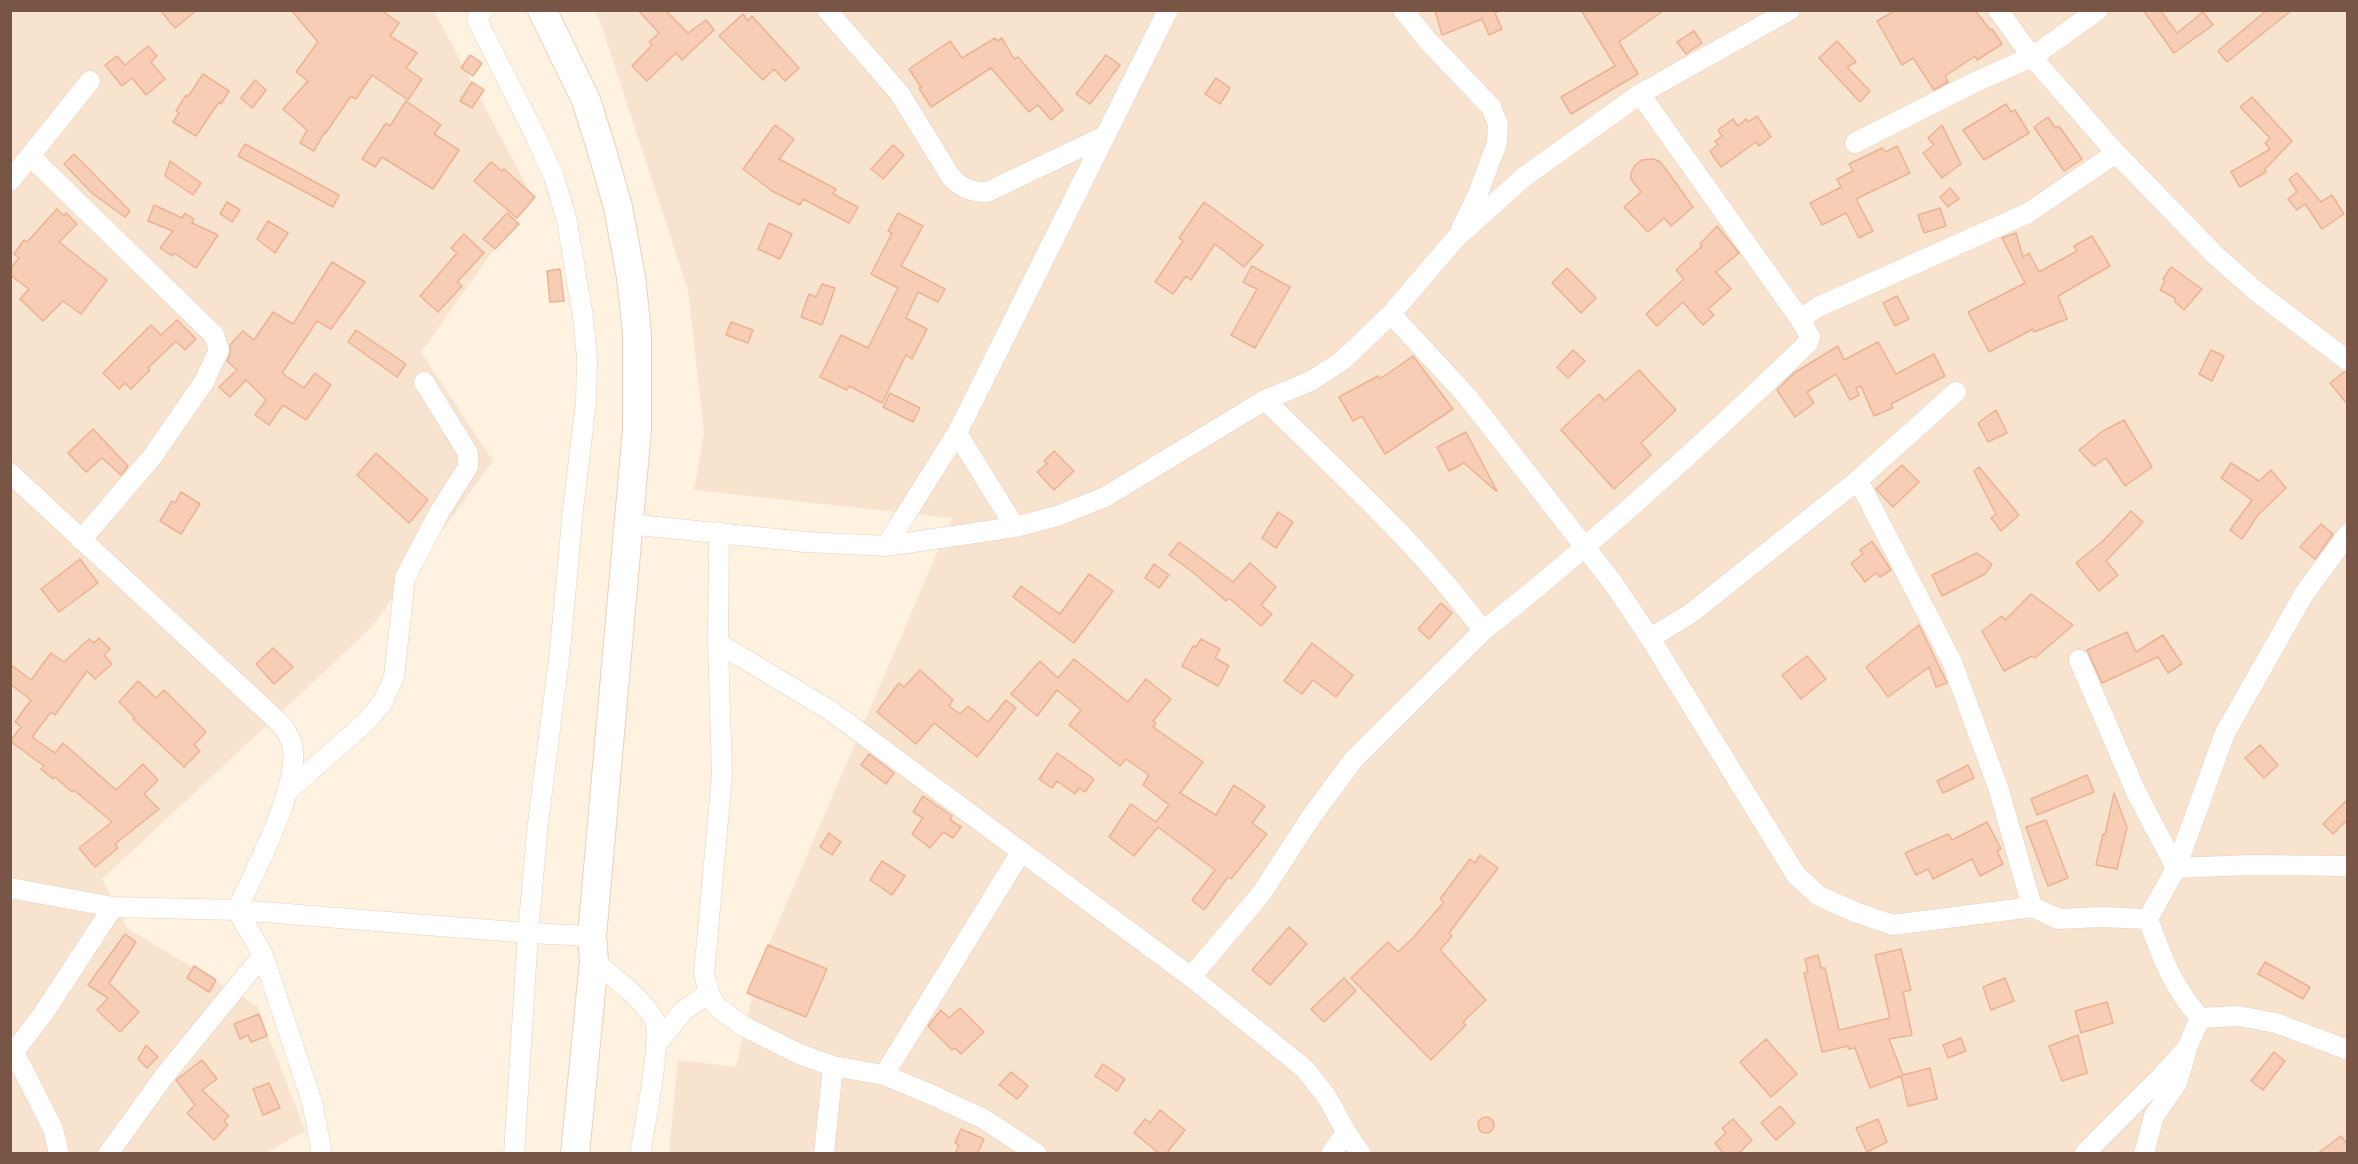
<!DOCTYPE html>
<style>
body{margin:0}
#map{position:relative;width:2358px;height:1164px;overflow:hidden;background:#fff2e1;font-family:"PT Sans",sans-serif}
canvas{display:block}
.frame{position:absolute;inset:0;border:12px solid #785545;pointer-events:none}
</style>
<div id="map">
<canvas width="2358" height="1164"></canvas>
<div class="frame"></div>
</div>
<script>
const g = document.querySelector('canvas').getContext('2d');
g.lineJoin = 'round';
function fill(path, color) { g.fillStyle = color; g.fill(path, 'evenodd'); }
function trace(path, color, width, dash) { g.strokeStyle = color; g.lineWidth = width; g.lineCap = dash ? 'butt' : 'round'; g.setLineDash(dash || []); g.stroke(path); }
const residential = new Path2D(`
 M10 11H434L532 196 421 352 493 461 370 629 102 879 127 928 257 1006 305 1131 266 1153H11Z
 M595 11H2347V1153H669L678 1060 736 1067 760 965 952 518 694 490 704 433 688 290 601 24Z`);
const building = new Path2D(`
 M160 10H197L175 28Z
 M291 10H381L399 23 390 36 417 53 406 68 422 79 408 100 372 75 356 99 351 96 325 134 324 133 314 151 300 143 307 130 283 109 308 81 296 72 318 42Z
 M638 10H665L688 33 706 20 714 30 682 60 676 53 647 81 632 66 652 45 649 42 659 33Z
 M1435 10H1501L1495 13 1502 29 1489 35 1482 19 1442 35Z
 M1581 10H1664L1619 42 1638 74 1571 114 1561 97 1615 66Z
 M1896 10H1975L1990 30 1992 29 2002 44 1977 60 1975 56 1945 76 1948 82 1934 90 1913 58 1902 65 1877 21Z
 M2143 10H2160L2177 33 2203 12 2213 25 2174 53Z
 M2267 10H2292L2227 62 2218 51Z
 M743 14 748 21 752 16 799 68 785 81 774 69 763 80 719 36Z
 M1694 31 1702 43 1686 54 1677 42Z
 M995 38 997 41 1002 38 1014 59 1018 57 1063 110 1051 120 1038 105 1029 112 991 68 931 107 919 88 921 87 909 69 950 41 962 58Z
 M1837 41 1856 62 1847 67 1870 91 1860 102 1819 58Z
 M148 46 157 56 151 62 165 79 146 95 132 78 122 86 105 65 117 56 125 65Z
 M470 55 482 63 473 76 461 68Z
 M1106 55 1120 65 1090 104 1076 94Z
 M203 74 229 91 221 104 219 102 196 136 173 122 179 113 176 111 186 95 188 97Z
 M1216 78 1230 88 1220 104 1205 94Z
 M255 80 266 90 252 108 241 98Z
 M472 82 484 90 472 108 460 101Z
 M2252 97 2292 141 2265 169 2266 172 2240 187 2231 172 2270 149 2265 143 2270 138 2240 107Z
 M406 101 441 125 434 134 459 150 433 189 382 157 375 167 362 159 386 123 390 126Z
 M2006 104 2011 112 2015 110 2029 133 1984 160 1963 130Z
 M1757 116 1771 137 1759 146 1756 142 1721 167 1710 151 1718 145 1715 141 1722 136 1718 130 1733 119 1738 126 1746 119 1748 122Z
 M2048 117 2055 128 2059 126 2082 159 2064 171 2034 127Z
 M775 125 794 139 779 159 836 189 833 194 858 207 849 223 803 199 800 205 772 191 743 169Z
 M1942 125 1961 164 1942 178 1923 153 1934 145 1928 138Z
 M245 144 339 195 333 207 238 156Z
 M893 145 904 155 883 179 871 169Z
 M1897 146 1910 173 1856 199 1873 231 1859 238 1846 213 1822 225 1810 203 1841 187 1837 179 1853 171 1849 164 1882 148 1886 152Z
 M74 154 130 211 125 217 93 194 64 164Z
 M1654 159 1660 162 1665 168 1693 207 1671 226 1664 218 1648 232 1624 207 1641 192 1631 179V173L1635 165 1642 160Z
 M170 161 201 183 193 195 165 176Z
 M491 162 502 171 504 169 535 197 517 218 474 181Z
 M2297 173 2321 202 2332 195 2344 214 2322 229 2305 204 2297 210 2288 199 2297 192 2289 179Z
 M1950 188 1959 199 1948 207 1940 197Z
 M227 202 240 210 232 222 220 214Z
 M1204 202 1263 245 1244 267 1215 244 1191 280 1186 276 1173 294 1155 282 1183 241 1179 238Z
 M154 205 182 218 185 213 194 219 192 223 218 235 196 268 174 253 172 256 160 248 173 231 148 221Z
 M1940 208 1946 226 1924 233 1918 215Z
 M57 209 64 216 66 213 77 224 59 242 107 280 81 314 63 301 43 321 20 299 29 289 10 275V269L19 258 14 254 24 240 27 242Z
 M507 213 519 224 495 249 483 239Z
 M898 213 923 226 901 266 945 289 938 302 918 292 906 318 927 329 912 359 906 355 882 403 849 386 847 390 820 377 841 335 868 348 898 288 871 274 892 233 888 231Z
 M268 221 288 233 275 253 257 239Z
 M769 223 792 234 780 259 758 249Z
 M1717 226 1739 253 1716 272 1731 289 1708 309 1714 315 1703 325 1683 302 1657 326 1646 314 1684 279 1676 270 1702 246 1700 244Z
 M2016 233 2023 257 2029 253 2039 272 2077 251 2074 246 2092 236 2110 266 2058 296 2067 319 2034 332 2033 329 1989 352 1968 312 2025 283 2002 238Z
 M464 234 484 253 457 282 462 286 438 312 420 296 457 253 451 248Z
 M332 262 365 282 331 329 317 321 282 373 304 388 315 373 331 385 306 420 283 405 269 425 255 415 266 400 246 380 230 397 219 387 237 370 227 361 230 354V345L243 331 254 340 273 312 293 324Z
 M1252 266 1290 287 1255 348 1231 335 1257 289 1243 282Z
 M2171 267 2202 289 2184 310 2175 302V298L2160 290 2165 281 2163 279Z
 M1567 268 1596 298 1581 313 1552 283Z
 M560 269 564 301 550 302 547 271Z
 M822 284 835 288 822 325 801 317 809 294 816 297Z
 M1897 296 1909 319 1895 326 1883 303Z
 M177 320 196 339 185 350 176 341 148 368 150 370 131 389 125 383 119 389 103 373 151 325 161 335Z
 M731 322 753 330 748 343 726 335Z
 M356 330 406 364 397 377 348 342Z
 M1878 342 1896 374 1934 354 1945 376 1891 404 1893 408 1874 416 1861 386 1856 388 1859 395 1850 400 1836 374 1807 392 1814 403 1795 417 1777 390 1794 373 1838 346 1844 360Z
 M1573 350 1585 361 1568 378 1557 367Z
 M2211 350 2224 356 2212 381 2199 374Z
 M1413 356 1453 409 1385 454 1362 416 1353 421 1339 397 1378 376 1380 379Z
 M1639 370 1676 410 1641 443 1651 455 1614 489 1561 430 1599 394 1605 401Z
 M2344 372 2348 373V405L2330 383Z
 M890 393 920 408 913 422 883 407Z
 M1996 410 2007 433 1988 442 1978 423Z
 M2124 420 2152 467 2125 486 2106 458 2094 466 2079 450 2103 431Z
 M93 429 128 466 121 475 102 458 86 472 68 453Z
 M1466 432 1497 491H1496L1464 463 1449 471 1437 447Z
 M1054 451 1074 471 1054 490 1037 472 1047 464 1044 461Z
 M376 453 428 500 409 523 357 475Z
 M2231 463 2259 481 2271 470 2286 488 2258 515 2242 539 2230 530 2252 500 2221 478Z
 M1902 465 1919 482 1893 507 1876 489Z
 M1979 467 2019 515 2001 531 1991 518 1996 514 1974 471Z
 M181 492 200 504 181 534 160 521 172 501 175 503Z
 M2131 511 2143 522 2106 561 2118 575 2099 591 2076 563 2103 541Z
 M1278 512 1293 522 1276 548 1262 538Z
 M2321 524 2333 534 2315 559 2300 547Z
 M1872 541 1891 570 1880 577 1876 573 1865 582 1851 563 1863 554 1860 550Z
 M1179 542 1233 582 1250 563 1276 587 1261 605 1272 614 1261 626 1229 598 1226 601 1194 573 1169 555Z
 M1977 553 1992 564 1985 574 1942 596 1932 575Z
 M80 559 98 583 59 612 41 589Z
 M1154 564 1169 575 1159 588 1145 578Z
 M1089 574 1113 591 1074 643 1013 597 1021 586 1060 614Z
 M2031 594 2073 625 2035 658 2032 656 2004 671 1982 631 2002 616 2005 620Z
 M1441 603 1452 613 1429 639 1418 629Z
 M1919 625 1947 683 1936 687 1929 667 1888 697 1866 667Z
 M2127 632 2136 652 2163 635 2182 664 2168 673 2158 657 2102 683 2087 650Z
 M99 638 110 649 104 655 112 664 95 679 87 671 55 715 51 712 32 737 55 753 63 743 116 790 143 764 158 780 144 794 159 809 115 844 118 848 95 867 79 848 112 822 74 790 72 792 55 777 53 779 41 769 44 766 10 741 21 727 15 722 31 700 10 684V664L31 680 51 653 64 662 89 639 94 643Z
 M1201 639 1220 649 1215 658 1229 666 1218 686 1182 666 1193 646 1196 647Z
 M1312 643 1353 675 1336 697 1313 680 1302 694 1284 681Z
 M273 648 293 667 274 684 256 664Z
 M1807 656 1826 679 1801 699 1782 675Z
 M1074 659 1128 702 1146 679 1171 699 1153 721 1156 723 1153 727 1203 762 1180 793 1216 815 1234 785 1265 806 1252 823 1267 834 1231 879 1228 877 1204 910 1192 900 1215 870 1158 827 1134 856 1109 837 1131 804 1156 822 1169 805 1143 785 1149 775 1126 759 1120 766 1069 725 1081 710 1057 690 1037 716 1011 694 1040 661 1058 678Z
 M920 670 953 700 949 706 960 714 968 706 988 722 1006 700 1016 708 977 757 934 723 916 744 877 712 899 683 904 687Z
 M138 681 156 698 164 690 206 732 194 745 200 751 184 767 133 719 135 718 119 702Z
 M2260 745 2278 765 2264 778 2245 758Z
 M1057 753 1094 779 1085 792 1079 788 1075 794 1057 781 1052 788 1039 779Z
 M869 754 894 773 886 784 861 765Z
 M1968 765 1974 778 1943 793 1937 781Z
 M2087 775 2094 792 2037 815 2031 799Z
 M2114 793 2127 827 2117 869 2096 865 2103 834 2105 835Z
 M923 796 952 816 950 820 961 827 953 838 943 832 930 848 912 834 923 818 913 812Z
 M2348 799V819L2333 834 2323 824Z
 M2046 820 2068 878 2048 886 2026 827Z
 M1987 822 2001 849 1997 851 2003 864 1980 876 1972 859 1933 879 1928 869 1916 875 1905 853 1948 834 1952 840Z
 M829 833 841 842 832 855 820 847Z
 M1480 855 1498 868 1449 933 1452 936 1440 950 1486 1000 1463 1022 1466 1025 1431 1060 1351 978 1388 942 1398 952 1413 938 1444 902 1440 899 1470 859 1475 863Z
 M882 861 905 876 892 895 870 880Z
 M1289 927 1307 944 1270 985 1252 970Z
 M125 934 136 942 109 983 139 1012 120 1032 97 1010 108 998 88 985Z
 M768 945 827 969 806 1017 747 993Z
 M1901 949 1911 990 1903 992 1912 1035 1889 1039 1903 1075 1930 1068 1937 1099 1908 1106 1901 1076 1870 1088 1855 1048 1849 1049 1848 1046 1822 1052 1804 973 1808 972 1805 959 1818 955 1821 968H1825L1839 1030 1890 1018 1875 955Z
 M2265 962 2310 987 2303 999 2258 974Z
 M194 966 216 980 209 992 187 978Z
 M1344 978 1356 991 1324 1022 1311 1009Z
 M2005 978 2014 1001 1991 1010 1983 987Z
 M2107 1002 2113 1023 2081 1033 2075 1011Z
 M960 1008 984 1032 961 1054 955 1048 952 1050 928 1026 941 1010 949 1018Z
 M259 1014 267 1036 251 1042 248 1035 240 1039 234 1024Z
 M2078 1035 2087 1073 2062 1081 2049 1046Z
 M1961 1038 1966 1051 1948 1058 1943 1045Z
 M1766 1039 1797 1074 1771 1097 1740 1062Z
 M146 1045 158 1057 147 1068 138 1059Z
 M2274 1052 2285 1061 2263 1090 2251 1081Z
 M202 1060 217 1079 202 1090 229 1116 224 1121 228 1125 214 1140 187 1113 195 1105 176 1080Z
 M1103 1064 1125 1079 1117 1091 1095 1076Z
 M1011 1072 1028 1086 1017 1099 999 1085Z
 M269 1083 280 1108 263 1115 253 1089Z
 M1780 1106 1795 1123 1776 1140 1761 1123Z
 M1160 1110 1185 1130 1166 1154H1160L1134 1133 1145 1119 1150 1123Z
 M1478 1125a8 8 0 1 1 16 0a8 8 0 1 1-16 0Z
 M1733 1119 1752 1140 1738 1154H1724L1715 1143 1726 1133 1722 1128Z
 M1878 1119 1887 1142 1867 1152 1856 1128Z
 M961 1129 984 1139 977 1154H955L959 1145 955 1143Z
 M2341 1136 2348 1145V1154H2317Z`);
const street = new Path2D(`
 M484 10 478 16 477 20 534 133 554 177 567 221 583 317 587 358 586 403 573 509 560 651 538 823 528 933 514 1154
 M827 10 900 94 951 177C962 188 970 192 987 192L1105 136
 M1403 10 1428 41 1491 107 1498 124 1497 143 1477 196 1461 229
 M2098 10 2032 57 2116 153 2216 256 2257 292 2348 361
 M1640 94 1800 319 1818 307 2028 213 2116 153
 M1855 143 1973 83 2032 57 1998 10
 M31 157 214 335 219 350 204 382 152 457 81 540
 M10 181 90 81
 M1391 314 1466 395 1613 583 1650 638 1796 875 1819 896 1855 912 1893 925 2032 907 2059 919 2100 917 2148 919
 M1265 400C1340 474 1421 546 1483 631 1597 541 1704 443 1808 343L1810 337 1800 319
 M957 433 1015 527
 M10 473 282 725C285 730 289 736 291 741 305 778 253 874 237 910L263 955 312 1102 322 1154
 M1858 480 1952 662 1999 790 2032 907
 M628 524 805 542 886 546 1015 527 1057 516 1105 497 1265 400 1311 381 1343 360 1391 314 1456 238 1524 177 1640 94 1790 10
 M719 532 718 643 722 775 704 974 709 993 717 1007 745 1027 799 1054 833 1066 884 1075 930 1094 984 1119 1037 1154
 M886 546 957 433 1168 10
 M1650 638 1690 614 1858 480 1956 392
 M718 643 831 711 1191 977 1305 1069 1327 1097 1346 1132 1331 1154
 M2079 660 2136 792 2176 868 2250 865 2348 866
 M289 790 366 722 382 703 394 677 405 578 440 511 468 467V453L424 382
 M10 888 113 907 237 910 528 933 592 936
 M594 961C615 979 639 995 654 1019 663 1036 644 1130 640 1154
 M1191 977 1261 894 1311 817 1354 759 1483 631
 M2200 1018C2171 984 2163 959 2148 919L2176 868 2225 733 2304 594 2348 534
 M2200 1018 2238 1016 2276 1023 2348 1050
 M656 1045 683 1011 709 993
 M884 1075 1021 852
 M1346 1132 1361 1154
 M59 1154 53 1129 14 1052 43 1014 113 907
 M108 1154 165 1075 263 955
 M824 1154 833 1066
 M2084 1154 2162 1076 2187 1048 2200 1018
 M2144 1154 2154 1116 2177 1083 2186 1053`);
const secondary = new Path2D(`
 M542 10 586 100 602 151 618 207 631 277 637 333V429L592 936 594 961 575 1154`);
fill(residential, '#f7e3ce');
fill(building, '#f7cdb5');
trace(building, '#ebb294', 1.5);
trace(street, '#e6cfbe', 21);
trace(secondary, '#ebcfbb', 30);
trace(street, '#fff', 20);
trace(secondary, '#fff', 28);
</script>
